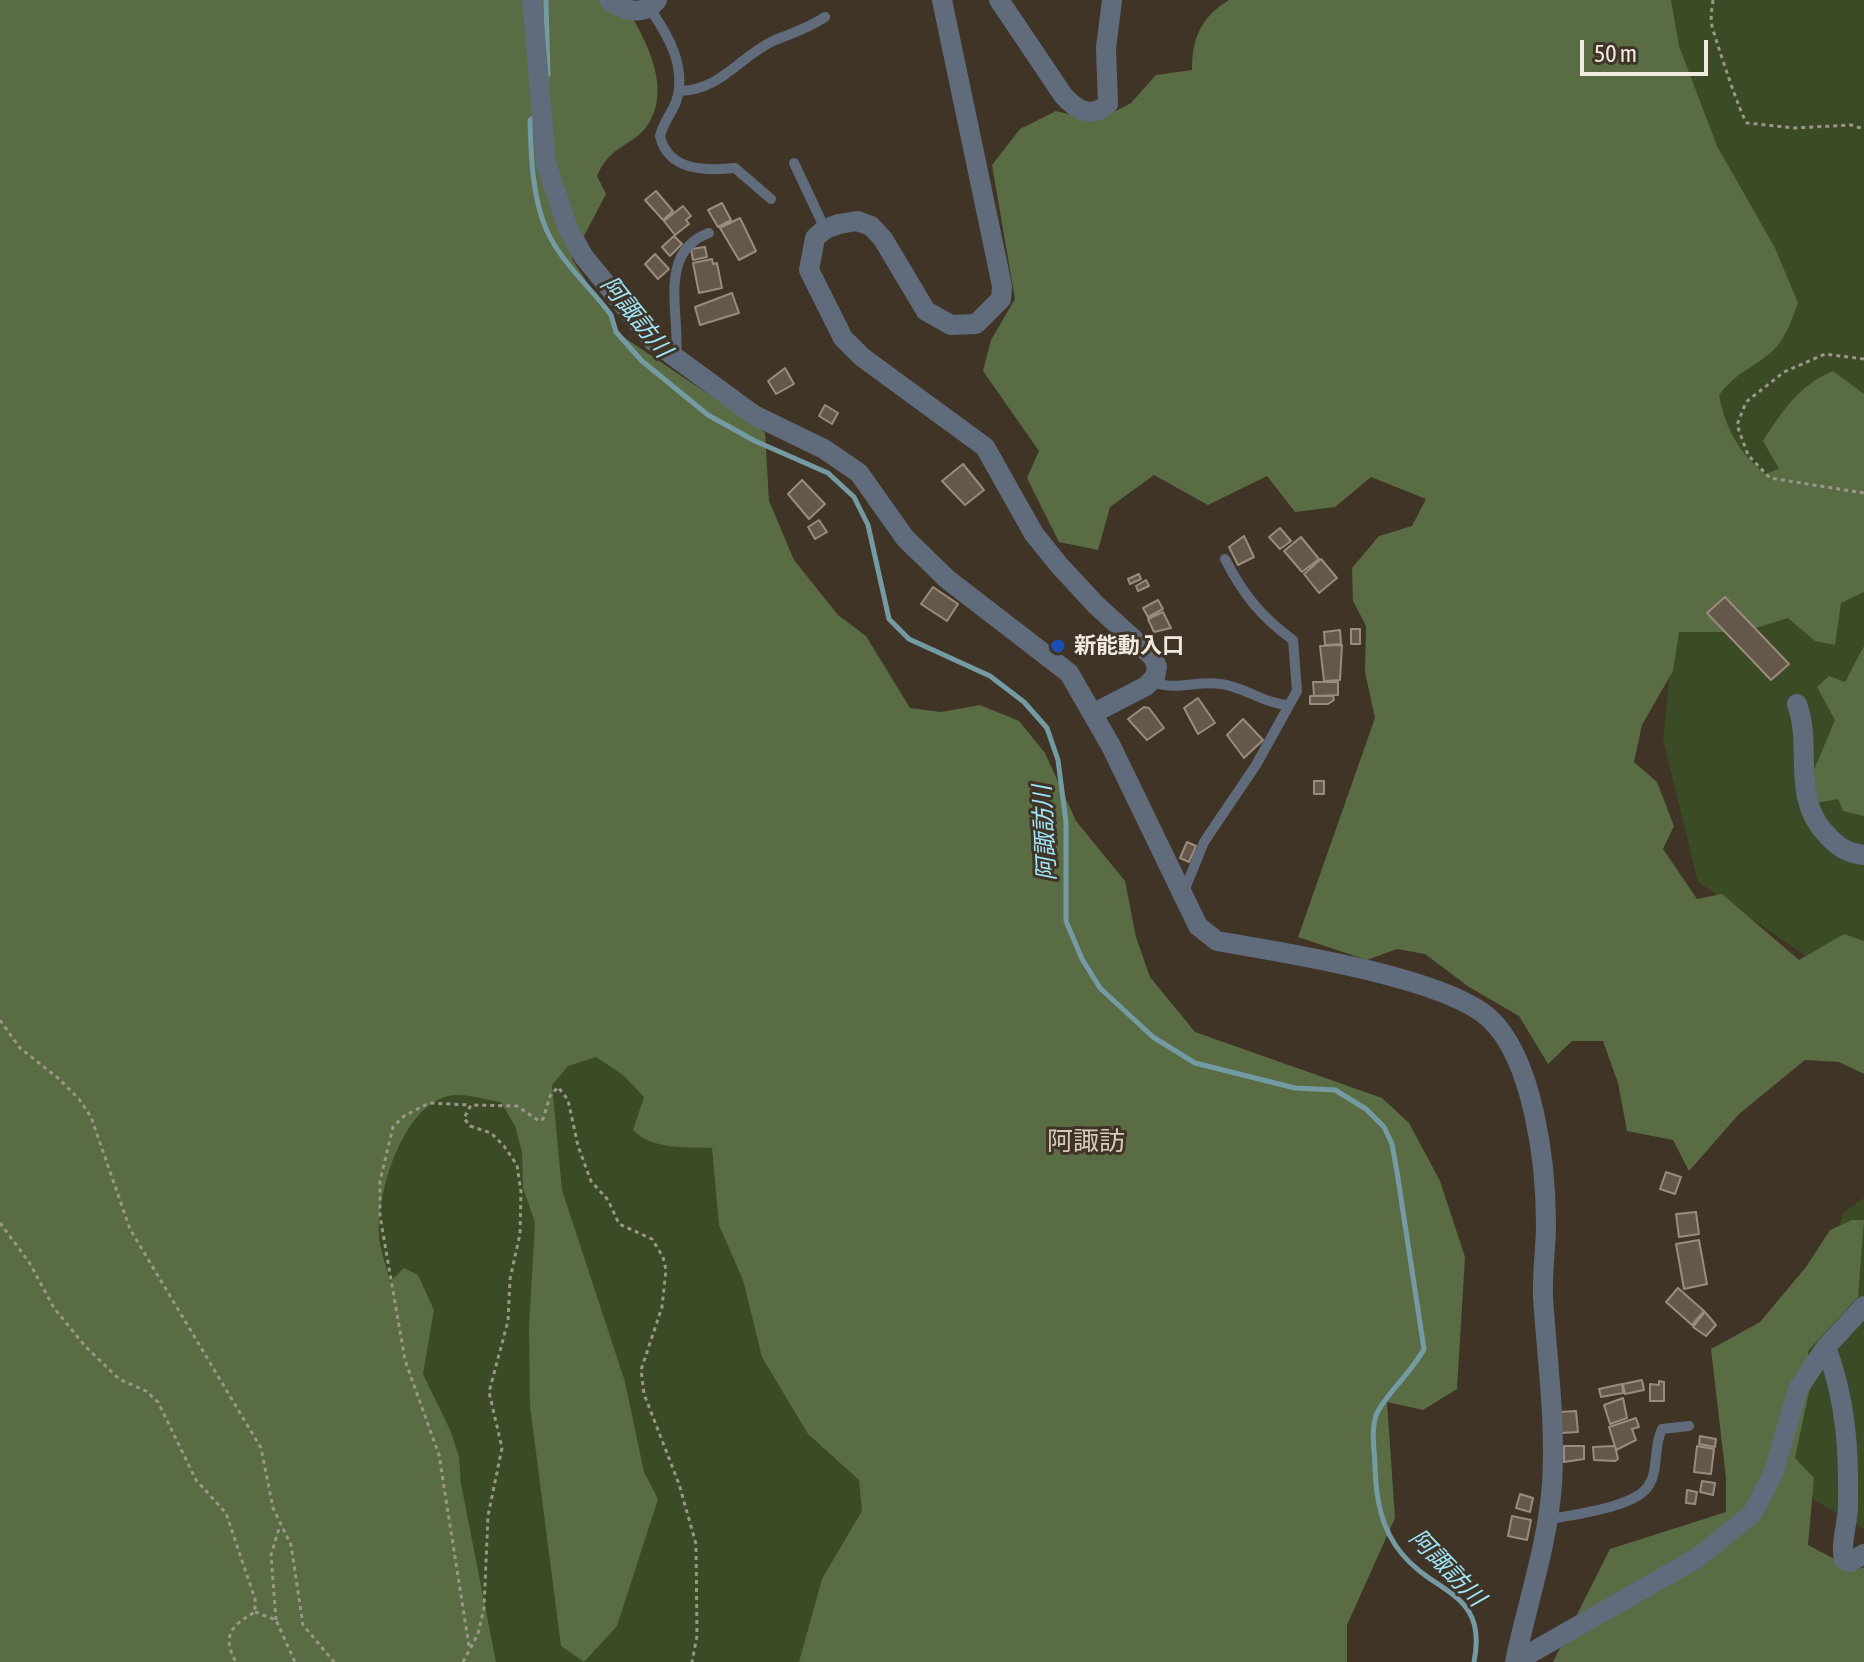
<!DOCTYPE html>
<meta charset="utf-8">
<style>
body{margin:0}
#map{position:relative;width:1864px;height:1662px;overflow:hidden;background:#403427;font-family:"Asap Condensed",sans-serif}
canvas{display:block}
.scale{position:absolute;left:1580px;top:40px;width:128px;height:36px;box-sizing:border-box;border:4px solid #f1eae1;border-top:0;padding-left:10px;font-size:24px;line-height:28px;white-space:nowrap;color:#f1eae1;-webkit-text-stroke:6px #403427;paint-order:stroke}
</style>
<div id="map">
<canvas width="1864" height="1662"></canvas>
<div class="scale">50 m</div>
</div>
<script>
const g = document.querySelector('canvas').getContext('2d');
g.lineJoin = 'round';
function fill(path, color) { g.fillStyle = color; g.fill(path, 'evenodd'); }
function trace(path, color, width, dash) { g.strokeStyle = color; g.lineWidth = width; g.lineCap = dash ? 'butt' : 'round'; g.setLineDash(dash || []); g.stroke(path); }
function write(font, color, halo, rows, align = 'center') {
  g.font = font + ' "Asap Condensed","Noto Sans JP",sans-serif'; g.lineWidth = 6; g.setLineDash([]); g.textBaseline = 'middle'; g.strokeStyle = halo; g.fillStyle = color; for (const [text, x, y, turn = 0] of rows) {
    g.save(); g.translate(x, y); g.rotate((+turn || 0) * Math.PI / 180); g.textAlign = isNaN(turn) ? turn : align; if (halo) g.strokeText(text, 0, 0); g.fillText(text, 0, 0); g.restore();
  }
}
const green = new Path2D(`
 M1496 0H1864V984L1835 976 1698 882 1663 739 1701 378Z
 M0 712 727 1040 1141 1662H0Z
 M1864 1198V1529L1753 1464 1844 1212Z`);
const forest = new Path2D(`
 M0 0H622C642 33 673 84 649 123 634 147 611 143 597 176L606 194 572 259 622 336 765 432 769 501 794 560 838 615 866 636 910 708 941 712 980 705 1019 721 1045 753 1076 821 1125 881 1136 937 1150 977 1195 1032 1382 1098 1409 1123 1440 1181 1465 1257 1457 1389 1423 1410 1387 1402 1395 1518 1347 1625V1662H799L822 1579 862 1511 859 1480 808 1434 762 1357 743 1280 719 1225 712 1148C686 1147 652 1150 633 1130L644 1097 623 1075 596 1057 568 1066 552 1085 562 1190 625 1382 644 1472 658 1499 617 1626 584 1662 561 1646 530 1406 529 1327 535 1222 523 1188 522 1152 515 1126 501 1102C487 1100 472 1095 458 1095 405 1095 377 1191 379 1234 379 1249 387 1267 390 1282L404 1268 418 1275 434 1310 423 1374 451 1432 459 1457 461 1484 496 1662H0Z
 M1229 0H1671L1679 46 1717 146 1775 248 1798 303C1791 321 1785 342 1769 354 1748 371 1737 372 1719 395 1726 430 1738 451 1765 474L1779 469 1763 441C1783 410 1799 385 1833 371L1864 394V592L1841 603 1835 645 1815 641 1788 618 1743 632H1679L1673 671 1642 725 1634 762 1657 782 1674 826 1663 849 1697 899 1722 894 1799 960 1844 934 1864 941V1074L1839 1062 1805 1060 1739 1114 1689 1171 1673 1140 1627 1131 1618 1083 1603 1041H1572L1548 1064 1519 1016 1469 987 1425 954 1397 949 1367 960 1298 937 1375 718 1365 672 1366 626 1353 601 1352 568 1379 536 1412 526 1426 499 1371 477 1335 507 1295 512 1267 476 1208 505 1154 475 1110 507 1098 550 1059 542 1027 478 1039 451 983 371 991 340 1015 299 992 165 1020 129 1056 111 1097 121 1131 103 1156 75 1192 70C1192 38 1201 17 1229 0Z
 M1864 646V816L1843 811 1838 799 1816 803 1811 777 1835 720 1817 687 1829 676 1845 682Z
 M1852 1220H1864L1858 1297 1808 1351 1811 1382 1795 1458 1814 1478 1808 1545 1855 1570 1864 1567V1662H1553L1610 1549 1726 1512V1478L1711 1349 1760 1322 1806 1267 1830 1230Z`);
const stream = new Path2D(`
 M546 0 548 75
 M537 115 530 120C531 155 532 198 547 231 561 262 591 288 611 315L616 332 642 361 708 415 755 441 828 473 854 497 868 525 889 619 909 639 990 676 1024 702 1047 728 1058 760 1066 822V921L1082 959 1100 988 1153 1037 1195 1063 1295 1088 1335 1090 1366 1109 1384 1127 1392 1144 1397 1172 1424 1349C1411 1373 1387 1393 1377 1413 1370 1430 1375 1450 1375 1468 1376 1498 1381 1529 1402 1554 1436 1595 1488 1592 1474 1662`);
const building = new Path2D(`
 M656 191 673 211 663 220 645 200Z
 M722 203 731 220 718 227 708 210Z
 M683 206 691 216 686 220 689 224 675 235 664 221Z
 M740 218 756 251 739 260 720 228Z
 M674 236 682 244 670 256 662 247Z
 M705 247 707 257 693 260 691 249Z
 M655 254 669 269 658 279 645 264Z
 M712 259 713 264 717 263 722 288 699 293 693 263Z
 M732 293 739 313 700 325 695 307Z
 M785 368 794 384 776 394 768 381Z
 M825 405 838 413 832 424 819 416Z
 M963 464 984 490 965 505 942 481Z
 M802 480 825 504 809 519 788 494Z
 M819 520 827 532 815 539 808 527Z
 M1280 528 1291 541 1280 549 1269 537Z
 M1244 536 1254 557 1238 565 1229 547Z
 M1301 537 1319 559 1302 572 1284 551Z
 M1321 559 1337 578 1319 593 1304 574Z
 M1139 574 1141 579 1130 584 1128 579Z
 M1146 580 1149 586 1138 591 1136 586Z
 M933 587 958 604 947 621 921 604Z
 M1725 597 1789 664 1771 680 1707 613Z
 M1158 600 1163 609 1148 617 1143 608Z
 M1163 612 1171 628 1154 632 1148 619Z
 M1351 629H1360V644H1351Z
 M1340 630 1341 644 1325 645 1324 632Z
 M1342 645 1340 680 1324 681 1320 646Z
 M1313 682H1338V695L1314 696Z
 M1310 696H1333L1334 700 1328 704H1310Z
 M1198 698 1215 723 1198 734 1184 708Z
 M1144 707 1149 708 1164 728 1147 740 1128 719Z
 M1243 719 1263 740 1244 758 1227 735Z
 M1314 781H1324V794H1314Z
 M1187 842 1196 846 1189 862 1180 858Z
 M1666 1172 1681 1177 1675 1194 1660 1189Z
 M1696 1212 1699 1234 1679 1237 1676 1214Z
 M1699 1240 1707 1284 1684 1289 1676 1244Z
 M1678 1288 1704 1311 1692 1325 1666 1302Z
 M1705 1312 1716 1325 1706 1336 1693 1327Z
 M1642 1380 1644 1390 1625 1394 1623 1384Z
 M1659 1381 1664 1382V1401H1650V1384L1659 1385Z
 M1622 1384 1623 1393 1601 1397 1599 1389Z
 M1623 1398 1627 1418 1610 1424 1604 1405Z
 M1576 1411 1578 1432 1561 1433 1560 1412Z
 M1636 1418 1639 1427 1632 1429 1636 1440 1616 1450 1609 1427Z
 M1700 1436 1716 1439 1715 1447 1699 1444Z
 M1564 1446H1584V1459L1564 1462Z
 M1615 1446 1618 1459 1615 1461 1594 1460 1593 1447Z
 M1697 1446 1714 1449 1711 1474 1694 1472Z
 M1702 1481 1715 1483 1713 1495 1700 1492Z
 M1687 1490 1697 1492 1695 1504 1686 1503Z
 M1520 1494 1533 1498 1530 1512 1516 1508Z
 M1512 1516 1531 1520 1527 1540 1508 1536Z`);
const path = new Path2D(`
 M1713 0C1712 9 1710 17 1712 26 1716 41 1741 117 1747 123L1794 128 1851 125 1864 129
 M1864 359 1825 354 1784 372 1746 402 1737 425 1748 455 1770 478 1864 493
 M0 1020 20 1048 58 1078 79 1099 91 1117 130 1229 261 1448 273 1508 291 1545 303 1625 334 1662
 M0 1223 29 1262 54 1308 85 1346 119 1379 146 1391 158 1402 196 1480 226 1513 255 1599V1612C232 1625 221 1636 236 1662
 M255 1612 276 1620 295 1662
 M276 1620 271 1555 280 1525
 M469 1646 439 1455 405 1360 380 1216V1181L393 1127 404 1116 429 1103 470 1105
 M463 1662 478 1634 484 1608 488 1516 502 1448 489 1392 508 1321 510 1279 520 1234 521 1192 517 1165 504 1146 491 1133 470 1126 464 1118 471 1105 517 1106 539 1121 543 1119 550 1096 558 1087 568 1100 578 1146 591 1181 608 1200 619 1224 652 1239 663 1257 666 1270 662 1307 641 1370 644 1394 679 1484 696 1544 697 1636 692 1662`);
const lane = new Path2D(`
 M650 9C669 36 687 68 676 102 671 114 663 123 660 136 668 171 705 171 735 168L771 199
 M679 91C720 91 739 57 773 41 792 33 807 29 825 17
 M794 163 825 229
 M676 359C681 316 656 252 709 233
 M1151 681C1176 692 1196 680 1221 684 1245 687 1264 704 1289 705
 M1183 894 1204 842 1256 765 1297 691 1293 640C1261 617 1243 594 1225 559
 M1548 1520C1572 1514 1636 1508 1649 1485 1659 1469 1653 1447 1662 1429L1689 1426`);
const street = new Path2D(`
 M532 0 546 163 568 229 584 257 653 341 754 415 824 449 859 473 905 538 947 579 1069 673 1111 746 1198 926 1217 941C1281 952 1444 977 1489 1018 1534 1059 1546 1166 1546 1224 1546 1248 1542 1273 1543 1297 1547 1358 1556 1423 1552 1484 1548 1543 1527 1604 1515 1662
 M609 0C625 12 644 16 657 0
 M942 0 1002 286 1001 299 976 324 951 325 926 311 883 239 871 226 857 221 839 224 825 229 815 238 809 270 843 338 862 357 985 447 1034 534 1059 565 1096 605 1153 657 1157 667 1155 677 1146 686 1094 713
 M999 0 1063 95C1076 110 1091 119 1108 104L1106 48 1112 0
 M1797 704C1813 748 1790 797 1827 835 1838 847 1847 853 1864 855
 M1826 1347C1846 1400 1849 1450 1848 1505 1848 1523 1840 1543 1844 1560L1850 1562 1864 1554
 M1515 1662 1697 1558 1752 1514 1773 1474 1798 1389 1826 1347 1864 1306`);
const markers = [
 [1058,646,8,"#1a4fb4"]
];
const poiNames = [
 ["新能動入口",1074,646]
];
const waterNames = [
 ["阿諏訪川",636,317,51],
 ["阿諏訪川",1045,833,-93],
 ["阿諏訪川",1447,1568,46]
];
const quarterNames = [
 ["阿諏訪",1086,1142]
];
fill(green, '#3b4b26');
fill(forest, '#596c43');
trace(stream, '#749ba3', 5);
fill(building, '#65584a');
trace(building, '#9a8b7d', 2);
trace(path, '#9e958a', 3, [4, 4]);
trace(lane, '#606c7c', 10);
trace(street, '#606c7c', 20);
for (const [x, y, r, color] of markers) { const dot = new Path2D(); dot.arc(x, y, r, 0, 2 * Math.PI); g.fillStyle = color; g.fill(dot); trace(dot, '#403427', 3); }
write('bold 22px', '#f1eae1', '#403427', poiNames, 'left');
write('italic 24px', '#9ee5fa', '#403427', waterNames);
write('26px', '#d9caba', '#403427', quarterNames);
</script>
